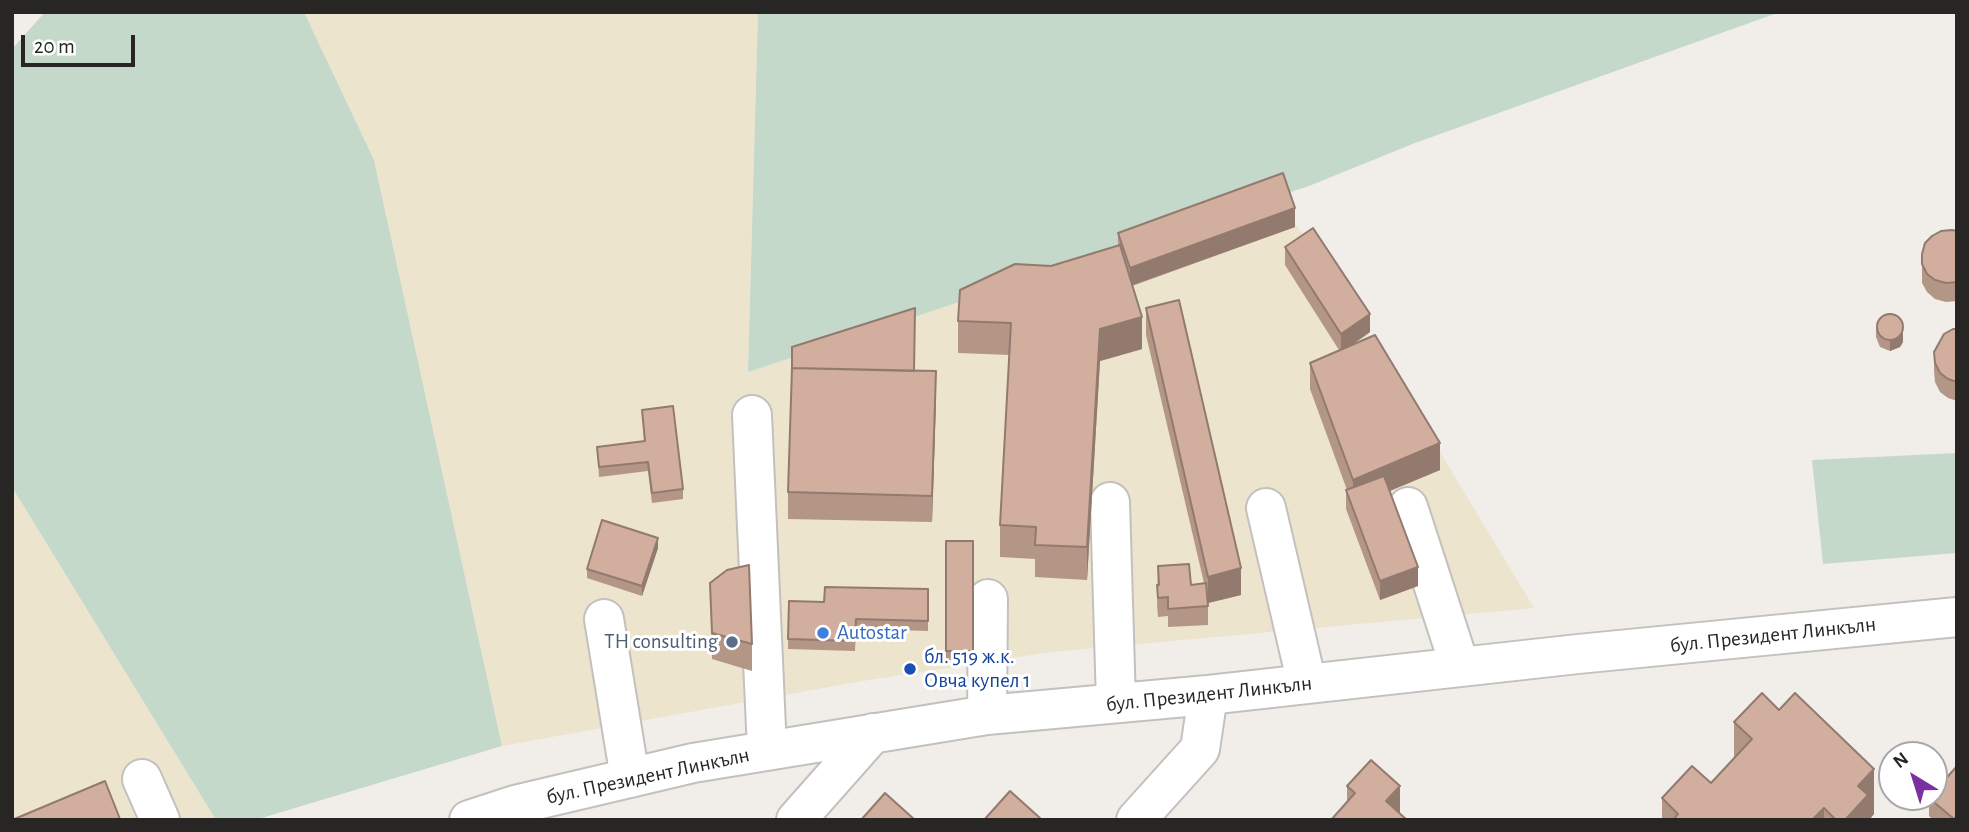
<!DOCTYPE html>
<meta charset="utf-8">
<style>
body{margin:0}
#map{position:relative;width:1969px;height:832px;overflow:hidden;background:#f1eeea;font-family:"Alegreya Sans",sans-serif}
canvas{display:block}
.frame{position:absolute;inset:0;border:14px solid #272625;pointer-events:none}
.north{position:absolute;left:1878px;top:741px;width:70px;height:70px;box-sizing:border-box;background:#fff;border:2px solid #a9a8a8;border-radius:50%;rotate:322deg;font-size:19px;font-weight:700;line-height:28px;text-align:center;color:#272625}
.north::after{content:'';display:block;margin:auto;width:24px;height:32px;background:#7b30a2;clip-path:polygon(50% 0,100% 100%,50% 72%,0 100%)}
.scale{position:absolute;left:21px;top:35px;width:114px;height:32px;box-sizing:border-box;border:4px solid #272625;border-top:0;padding-left:9px;font-size:21px;line-height:24px;white-space:nowrap;color:#272625;-webkit-text-stroke:5px #fff;paint-order:stroke}
</style>
<div id="map">
<canvas width="1969" height="832"></canvas>
<div class="frame"></div>
<div class="north">N</div>
<div class="scale">20 m</div>
</div>
<script>
const g = document.querySelector('canvas').getContext('2d');
g.lineJoin = 'round';
function fill(path, color) { g.fillStyle = color; g.fill(path, 'evenodd'); }
function trace(path, color, width, dash) { g.strokeStyle = color; g.lineWidth = width; g.lineCap = dash ? 'butt' : 'round'; g.setLineDash(dash || []); g.stroke(path); }
function write(font, color, halo, rows, align = 'center') {
  g.font = font + ' "Alegreya Sans",sans-serif'; g.lineWidth = 6; g.setLineDash([]); g.textBaseline = 'middle'; g.strokeStyle = halo; g.fillStyle = color; for (const [text, x, y, turn = 0] of rows) {
    g.save(); g.translate(x, y); g.rotate((+turn || 0) * Math.PI / 180); g.textAlign = isNaN(turn) ? turn : align; if (halo) g.strokeText(text, 0, 0); g.fillText(text, 0, 0); g.restore();
  }
}
const commercial = new Path2D(`
 M304 12H758L748 371 1277 197 1349 301 1534 608 1051 652 857 682 502 746 374 160Z
 M12 487 216 820H12Z`);
const green = new Path2D(`
 M45 12H304L374 160 502 746 255 820H216L12 487V49Z
 M758 12H1780L1415 143 1309 186 748 372Z
 M1957 453V553L1823 564 1812 460Z`);
const minor = new Path2D(`
 M752 415 767 750
 M1110 502 1116 703
 M1408 507 1460 667
 M1266 508 1307 684
 M604 619 630 778
 M987 715 988 599
 M142 779 160 820
 M469 820 515 805 693 763 987 715 1208 695 1578 654 1957 617
 M796 820 873 733
 M1136 820 1200 749 1208 695`);
const wall = new Path2D(`
 M1295 227 1132 286 1142 349 1100 361 1087 580 1035 577V559L1000 557V525L1010 355 958 353V321L1051 266 1118 246V233Z
 M1957 231V301L1946 302 1935 299 1927 292 1922 283V254Z
 M1285 247 1370 332 1351 345 1440 470 1390 491 1418 586 1380 600 1346 509V490H1347L1310 389V363L1339 350 1285 265Z
 M1146 308 1241 595 1208 603V600V625L1168 627V616L1158 617 1157 604 1158 566 1191 585 1204 583 1146 335Z
 M1903 322V342L1900 347 1890 351 1880 347 1876 337V327Z
 M1957 329V401L1948 398 1940 392 1935 382 1934 371V352Z
 M914 371 936 398 932 522 788 519V492Z
 M642 410 683 489V499L652 503 648 471 599 477 597 447 644 441Z
 M946 541H973V660H946Z
 M658 548 642 596 587 578V569Z
 M710 583 752 644V671L712 659Z
 M928 589V631L856 629 855 651 788 649 789 601 824 602Z
 M1734 722 1874 814 1869 820H1662V798L1711 783 1734 758Z
 M1347 786 1400 813 1347 802Z
 M1929 798 1957 820H1933L1929 816Z`);
const shadedWall = new Path2D(`
 M1295 208V227L1130 286V268Z
 M1370 314V332L1341 353V334Z
 M1142 317V349L1100 361 1087 580V547L1100 329Z
 M1903 332V342L1900 347 1890 351V341Z
 M936 371V398L932 522V496Z
 M1440 443V470L1353 506V480Z
 M658 538V548L642 596V586Z
 M1418 567V586L1380 600V581Z
 M1241 568V595L1208 603V577Z
 M1874 769V814L1869 820H1845L1858 786Z
 M1400 786V820L1386 801Z
 M1824 808V820H1812Z`);
const building = new Path2D(`
 M1283 173 1295 208 1130 268 1118 233Z
 M1313 228 1370 314 1341 334 1285 247Z
 M1952 230 1957 231V282L1946 283 1935 280 1927 274 1922 264V254L1925 243 1932 236 1941 231Z
 M1120 245 1142 317 1100 329 1087 547 1035 545 1036 527 1000 525 1011 323 958 321 960 290 1015 264 1051 266Z
 M1179 300 1241 568 1208 577 1146 308Z
 M915 308 914 371 792 368V347Z
 M1877 327a13 13 0 1 1 26 0a13 13 0 1 1-26 0Z
 M1953 329H1957V382L1948 379 1940 373 1935 363 1934 352 1944 334Z
 M1375 335 1440 443 1353 480 1310 363Z
 M792 368 936 371 932 496 788 492Z
 M673 406 683 489 652 493 648 462 599 467 597 447 645 441 642 410Z
 M1384 476 1418 567 1380 581 1346 490Z
 M602 520 658 538 642 586 587 569Z
 M946 541H973V651H946Z
 M1189 564 1191 585 1206 583 1208 606 1168 609V597L1158 598 1157 585H1159L1158 566Z
 M749 565 752 644 712 633 710 583 727 570Z
 M825 587 928 589V621L856 619 855 641 788 639 789 601 824 602Z
 M1762 693 1779 710 1795 693 1874 769 1858 786 1868 795 1845 820H1836L1824 808 1812 820H1673L1678 814 1662 798 1692 766 1711 783 1752 739 1734 722Z
 M1371 760 1400 786 1386 801 1407 820H1331L1355 793 1347 786Z
 M1957 766V816L1954 819 1929 798 1934 797V792Z
 M105 781 120 819 118 820H12Z
 M1010 791 1040 818 1038 820H984Z
 M885 793 915 820H861Z`);
const markers = [
 [823,633,7,"#3f7fe0"],
 [732,642,7,"#5c6f8a"],
 [910,669,7,"#1a4fb4"]
];
const shopNames = [
 ["Autostar",837,633]
];
const streetNames = [
 ["бул. Президент Линкълн",1773,635,-6],
 ["бул. Президент Линкълн",1209,694,-6],
 ["бул. Президент Линкълн",648,776,-12]
];
const serviceNames = [
 ["TH consulting",718,642]
];
const transitNames = [
 ["бл. 519 ж.к.",924,657],
 ["Овча купел 1",924,681]
];
fill(commercial, '#ede4ce');
fill(green, '#c5d9cb');
trace(minor, '#c3c1bd', 42);
trace(minor, '#fff', 38);
fill(wall, '#b49687');
fill(shadedWall, '#927a6e');
fill(building, '#d1ae9d');
trace(building, '#927a6e', 2);
for (const [x, y, r, color] of markers) { const dot = new Path2D(); dot.arc(x, y, r, 0, 2 * Math.PI); g.fillStyle = color; g.fill(dot); trace(dot, '#fff', 2.5); }
write('21px', '#366cbe', '#fff', shopNames, 'left');
write('21px', '#272625', '#fff', streetNames);
write('21px', '#4e5e75', '#fff', serviceNames, 'right');
write('21px', '#164399', '#fff', transitNames, 'left');
</script>
